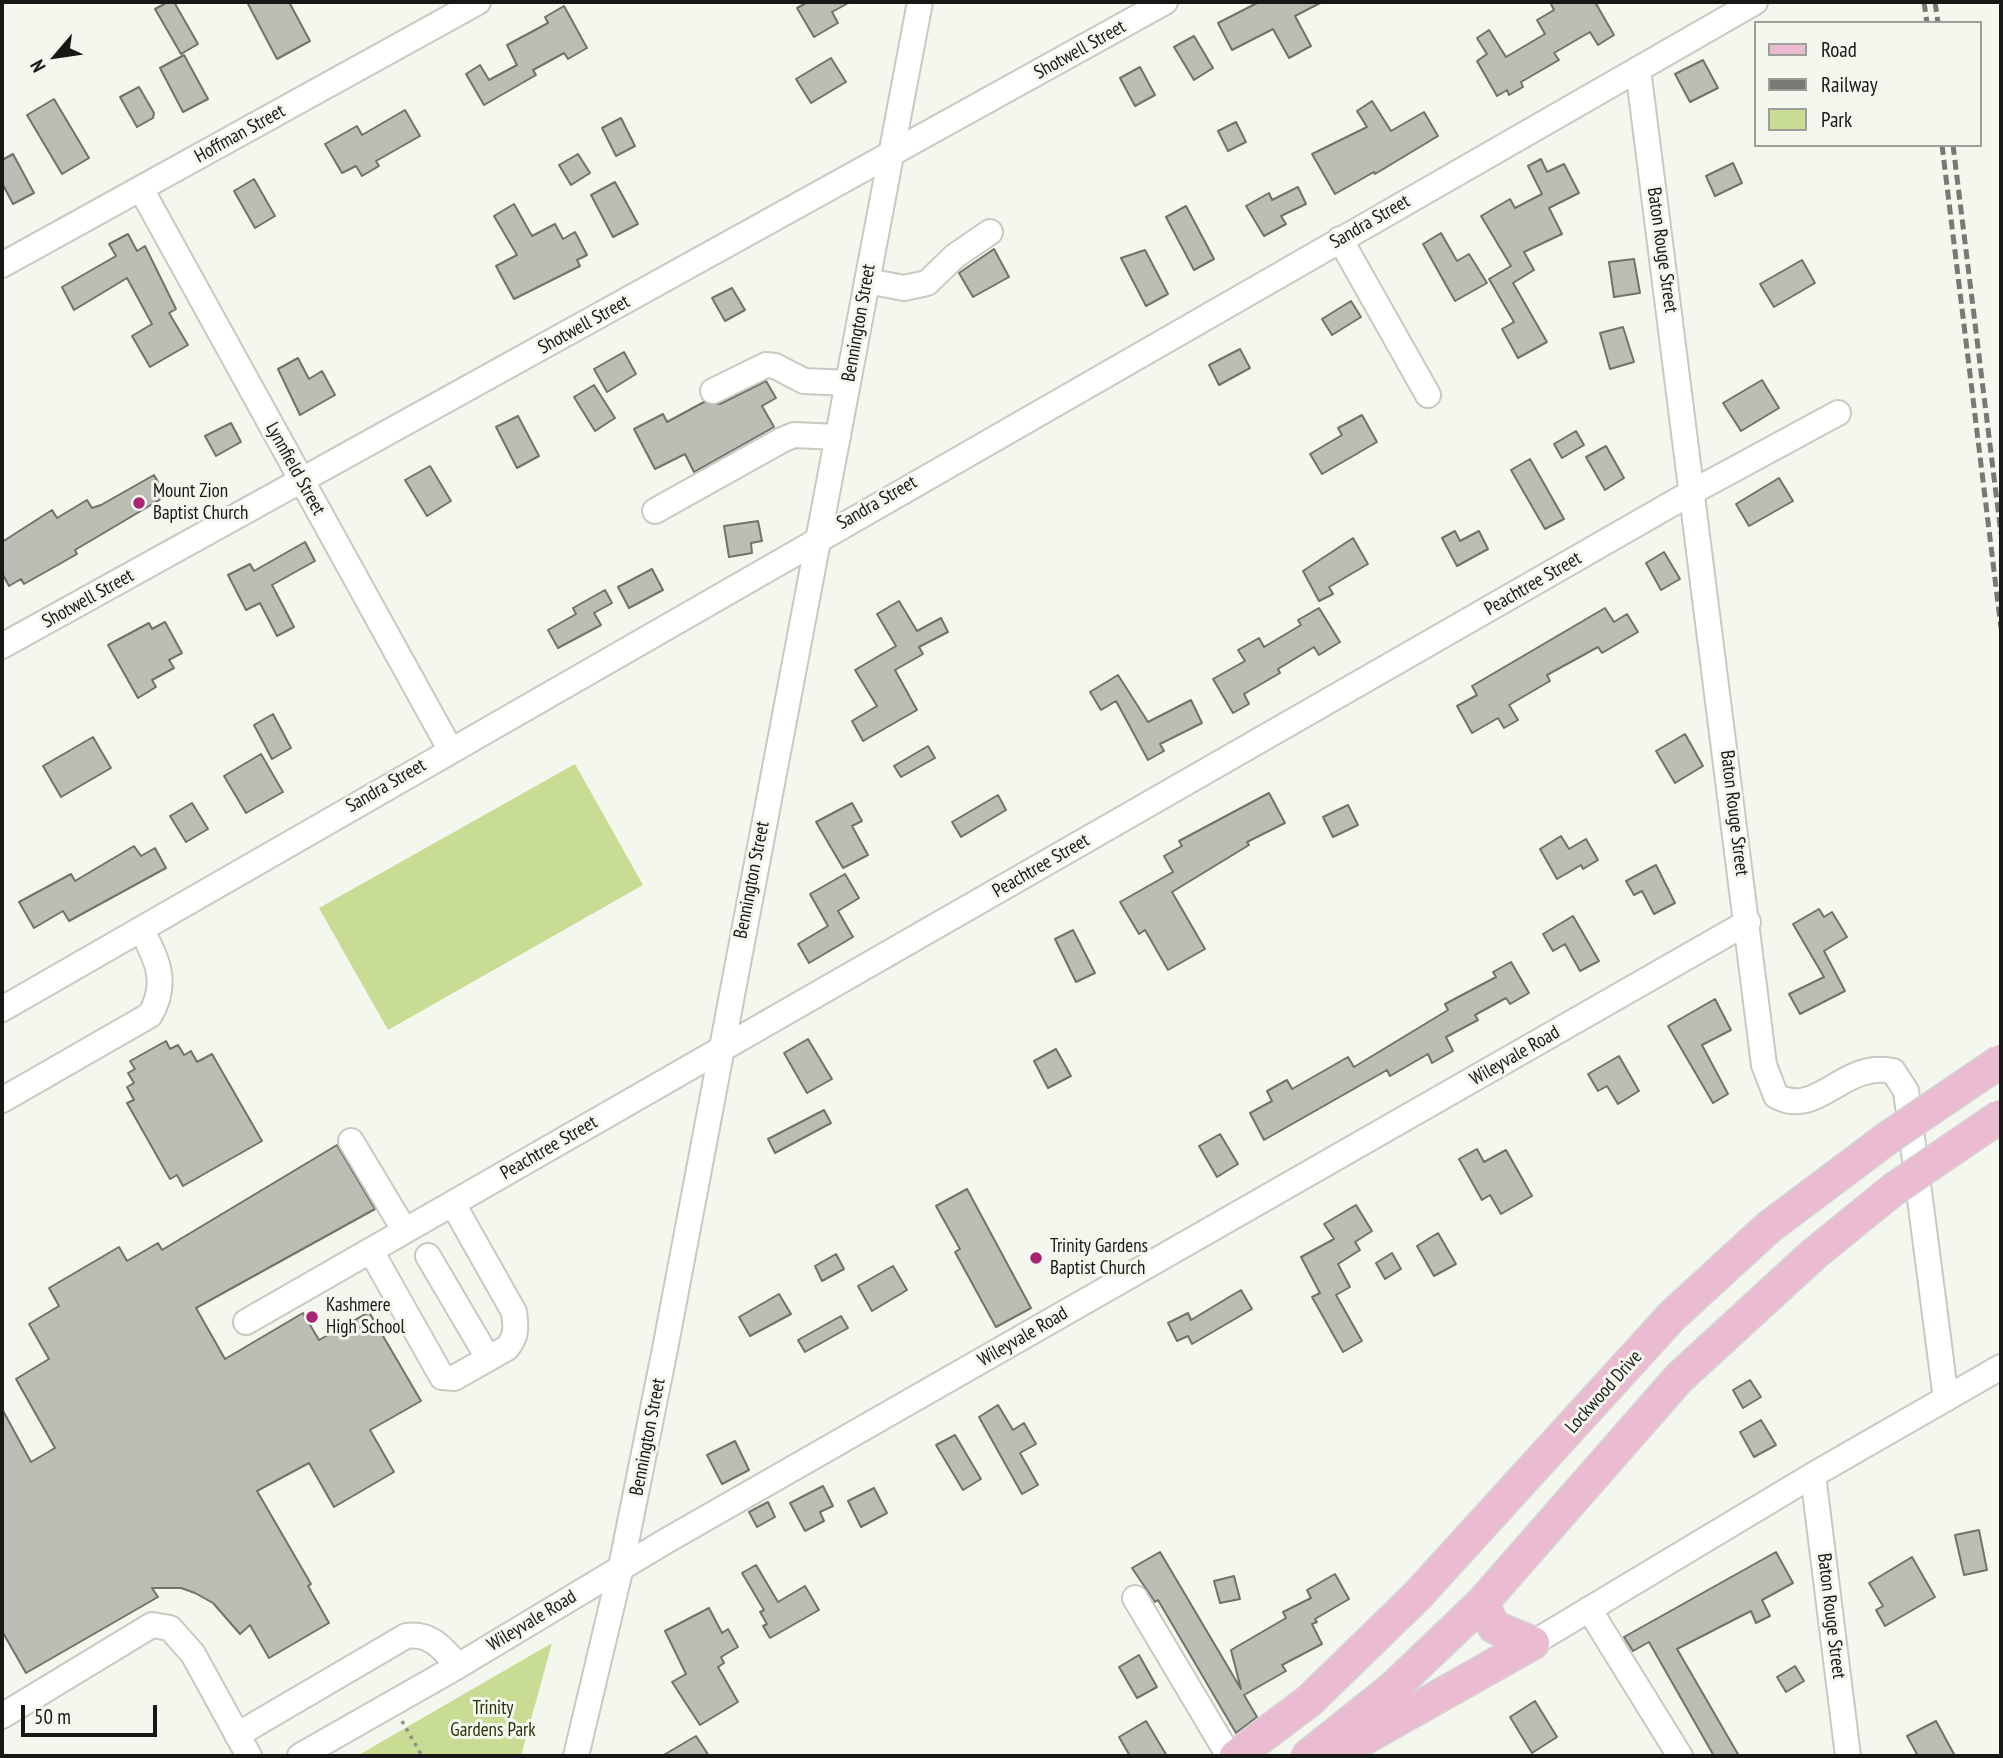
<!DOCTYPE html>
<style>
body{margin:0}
#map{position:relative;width:2003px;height:1758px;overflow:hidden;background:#f4f7ed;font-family:"PT Sans Narrow",sans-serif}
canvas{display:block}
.frame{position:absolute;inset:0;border:4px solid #171815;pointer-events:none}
.legend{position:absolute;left:1754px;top:21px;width:228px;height:126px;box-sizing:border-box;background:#f4f7ed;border:2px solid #9c9e97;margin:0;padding:9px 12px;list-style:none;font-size:21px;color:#171815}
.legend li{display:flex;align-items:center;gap:14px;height:35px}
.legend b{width:35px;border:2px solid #9c9e97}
.north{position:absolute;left:21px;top:21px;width:70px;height:70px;-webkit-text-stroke:5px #f4f7ed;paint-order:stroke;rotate:241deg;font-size:19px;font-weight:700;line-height:28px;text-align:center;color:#171815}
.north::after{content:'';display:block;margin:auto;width:24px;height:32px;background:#171815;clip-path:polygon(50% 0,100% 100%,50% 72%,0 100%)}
.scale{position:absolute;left:21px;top:1705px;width:136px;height:32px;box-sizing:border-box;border:4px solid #171815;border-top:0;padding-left:9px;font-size:21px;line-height:24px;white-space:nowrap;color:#171815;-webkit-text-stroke:5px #f4f7ed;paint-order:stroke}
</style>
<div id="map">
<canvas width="2003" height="1758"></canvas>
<div class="frame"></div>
<ul class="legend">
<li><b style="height:9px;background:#ebbbd2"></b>Road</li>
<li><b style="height:9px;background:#777973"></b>Railway</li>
<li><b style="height:19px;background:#c9dc94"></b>Park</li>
</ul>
<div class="north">N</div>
<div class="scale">50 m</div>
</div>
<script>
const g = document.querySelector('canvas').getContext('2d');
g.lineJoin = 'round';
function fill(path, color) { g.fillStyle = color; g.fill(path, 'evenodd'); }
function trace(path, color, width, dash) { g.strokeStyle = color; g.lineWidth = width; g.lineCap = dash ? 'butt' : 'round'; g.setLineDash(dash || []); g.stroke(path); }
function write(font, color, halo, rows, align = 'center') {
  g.font = font + ' "PT Sans Narrow",sans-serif'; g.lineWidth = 6; g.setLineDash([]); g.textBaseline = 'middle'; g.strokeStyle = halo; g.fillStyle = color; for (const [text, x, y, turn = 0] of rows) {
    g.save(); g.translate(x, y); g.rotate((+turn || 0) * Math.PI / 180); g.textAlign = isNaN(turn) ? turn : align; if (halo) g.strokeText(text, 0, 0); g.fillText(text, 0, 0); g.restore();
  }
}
const green = new Path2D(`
 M575 764 643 885 388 1030 319 908Z
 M552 1643 521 1756H357Z`);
const building = new Path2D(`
 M168 2H174L198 44 181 54 155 9Z
 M247 2H289L310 41 277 59Z
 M808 2H850L832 12 838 23 814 37 797 8Z
 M1259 2H1322L1295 16 1311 46 1289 58 1273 29 1232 50 1218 23Z
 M1550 2H1595L1614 35 1598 45 1590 32 1554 53 1559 60 1521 82 1523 87 1509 95 1507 90 1497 96 1477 61 1487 54 1477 38 1489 30 1506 57 1545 34 1537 20 1554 10Z
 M564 6 587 48 568 59 564 53 533 70 536 75 484 105 466 74 480 65 489 80 517 65 507 45 548 23 545 17Z
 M1194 36 1213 68 1194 80 1174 47Z
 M184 55 208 99 183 112 160 68Z
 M831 58 846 82 811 103 796 79Z
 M1703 60 1718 88 1690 102 1675 74Z
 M1140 67 1155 95 1135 106 1120 78Z
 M139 87 154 113 153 118 137 127 120 97Z
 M54 99 89 158 62 174 27 115Z
 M1372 101 1391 131 1424 112 1438 136 1375 174 1374 172 1335 194 1312 154 1367 127 1357 111Z
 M405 110 420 136 376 161 379 166 362 176 356 166 342 173 325 144 357 126 362 135Z
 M621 118 635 146 616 156 602 128Z
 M1236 122 1246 142 1228 151 1218 131Z
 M13 154 34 193 13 204 2 183V160Z
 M578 154 590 173 571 185 559 165Z
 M1541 159 1547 172 1564 164 1579 193 1549 208 1562 234 1524 252 1534 270 1513 283 1547 342 1518 358 1502 329 1514 322 1489 279 1511 266 1481 216 1510 199 1515 208 1542 194 1528 166Z
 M1733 163 1742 183 1715 196 1706 176Z
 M254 179 275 216 255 228 234 191Z
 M615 182 638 224 613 237 591 195Z
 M1298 187 1306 204 1281 216 1286 224 1264 236 1246 206 1269 193 1272 200Z
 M514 204 532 236 555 224 563 239 575 232 587 255 577 260 580 266 514 299 496 266 517 255 494 216Z
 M1186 206 1214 259 1194 270 1166 217Z
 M1441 233 1457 261 1469 254 1487 283 1455 301 1423 244Z
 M128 234 137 251 145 246 176 309 169 313 188 345 150 367 132 336 152 324 127 278 74 310 62 287 116 256 109 244Z
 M994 249 1009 277 973 297 959 273Z
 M1145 250 1168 294 1146 306 1121 258Z
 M1634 259 1640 293 1614 297 1609 262Z
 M1802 260 1815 283 1774 307 1760 284Z
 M732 288 745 310 725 321 712 298Z
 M1351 301 1361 317 1332 335 1322 319Z
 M1623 327 1634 362 1610 369 1600 333Z
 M1240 349 1250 368 1219 385 1209 365Z
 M624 352 636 374 607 392 594 369Z
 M298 358 309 379 322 371 335 395 300 415 278 369Z
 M1762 380 1779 408 1741 431 1723 403Z
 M766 381 776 398 762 406 774 427 694 472 685 454 655 469 634 429 663 414 667 422 704 402 720 404Z
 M594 385 615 418 595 431 574 397Z
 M1362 415 1377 442 1322 474 1310 454 1342 435 1338 428Z
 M518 416 539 456 517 468 496 427Z
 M231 423 241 442 216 456 205 436Z
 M1576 431 1584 445 1562 458 1554 444Z
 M1606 446 1624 478 1605 490 1586 457Z
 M1530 459 1564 519 1545 529 1511 470Z
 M430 466 451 501 427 516 405 480Z
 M154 475 166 496 75 550 77 554 56 566 24 584 21 579 9 586 2 573V542L52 510 57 518 87 500 92 508 101 505Z
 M1779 478 1793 501 1749 526 1736 504Z
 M758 521 762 541 751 543 752 553 729 557 724 526Z
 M1455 531 1460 541 1479 531 1488 549 1457 566 1442 538Z
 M1353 538 1368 564 1329 587 1333 594 1319 601 1303 571Z
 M305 542 315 561 272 585 294 627 277 636 260 603 246 610 228 575 250 564 254 571Z
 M1664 552 1680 579 1661 590 1646 563Z
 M652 569 663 590 629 608 618 587Z
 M605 590 612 603 594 613 601 625 558 648 548 630 576 614 573 608Z
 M899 601 917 631 941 618 948 632 919 647 923 654 895 670 917 710 863 741 852 721 877 706 855 670 896 646 877 614Z
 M1319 608 1340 642 1319 655 1314 647 1278 669 1280 673 1244 694 1249 704 1233 713 1213 679 1245 661 1238 650 1259 638 1264 647 1301 625 1298 620Z
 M1605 608 1614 622 1627 614 1638 632 1602 653 1598 647 1547 675 1550 681 1509 705 1518 720 1504 728 1498 718 1472 733 1457 706 1477 695 1472 686Z
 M165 622 182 653 169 660 174 668 152 680 156 687 138 698 108 645 149 623 152 629Z
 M1118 675 1148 722 1191 700 1202 723 1160 744 1164 751 1148 760 1116 701 1101 710 1090 692Z
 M273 714 291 748 272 759 254 725Z
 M1685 734 1703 766 1675 783 1656 751Z
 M93 737 111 768 61 797 43 766Z
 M928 746 935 758 901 777 894 766Z
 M261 754 283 792 246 813 224 776Z
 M1269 793 1285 823 1247 842 1249 845 1172 892 1205 949 1168 970 1145 930 1139 934 1120 902 1173 872 1164 856 1182 846 1179 841Z
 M998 795 1006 810 961 837 952 822Z
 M192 803 208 829 186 842 170 816Z
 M852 803 862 821 852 826 868 855 843 868 816 822Z
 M1348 805 1358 825 1333 837 1323 817Z
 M1561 836 1569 849 1586 839 1598 860 1583 869 1581 865 1557 879 1540 849Z
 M134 846 141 856 155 848 166 868 69 921 63 911 34 928 19 902 71 874 75 881Z
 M1656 865 1675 903 1654 914 1642 891 1634 895 1626 881Z
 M845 874 859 898 838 911 853 937 809 963 798 944 828 926 810 894Z
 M1819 909 1824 917 1832 912 1847 937 1824 951 1845 991 1800 1014 1789 994 1824 977 1793 924Z
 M1573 916 1599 961 1580 971 1565 944 1553 951 1543 934Z
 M1073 930 1095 973 1076 982 1055 939Z
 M1511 962 1529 993 1510 1004 1506 998 1475 1015 1478 1020 1446 1037 1453 1051 1432 1063 1428 1054 1390 1076 1387 1070 1264 1140 1250 1113 1272 1101 1267 1091 1287 1080 1292 1089 1348 1057 1354 1067 1448 1010 1445 1004 1496 977 1493 972Z
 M1715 999 1731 1030 1702 1045 1728 1094 1713 1103 1668 1026Z
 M808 1039 832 1079 807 1093 784 1053Z
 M166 1041 170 1049 178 1045 184 1055 191 1051 197 1062 212 1054 262 1141 183 1186 177 1175 170 1179 127 1103 134 1100 127 1087 134 1083 128 1073 135 1069 130 1061Z
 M1056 1049 1071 1076 1048 1088 1034 1061Z
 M1619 1056 1639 1091 1618 1104 1607 1086 1598 1091 1588 1074Z
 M824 1110 831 1123 775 1153 768 1139Z
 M1220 1134 1238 1164 1217 1177 1199 1146Z
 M337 1145 375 1209 196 1308 225 1359 303 1313 319 1340 369 1312 421 1401 370 1430 394 1472 334 1507 309 1463 257 1491 311 1584 308 1586 329 1623 269 1658 250 1625 240 1634 213 1603 195 1593 181 1588H152L158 1597 26 1673 2 1631V1409L31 1462 55 1448 16 1379 49 1359 29 1324 59 1306 49 1288 119 1247 127 1261 158 1243 162 1250Z
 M1477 1149 1484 1162 1506 1150 1532 1196 1501 1214 1490 1195 1482 1200 1459 1159Z
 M967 1189 1031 1308 996 1327 955 1252 960 1249 936 1206Z
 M1356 1205 1372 1231 1355 1242 1360 1250 1338 1264 1350 1287 1336 1295 1362 1341 1343 1352 1312 1297 1320 1293 1301 1257 1334 1239 1324 1224Z
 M1438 1233 1456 1264 1434 1276 1417 1246Z
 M1392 1253 1401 1269 1385 1279 1376 1263Z
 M836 1254 844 1269 822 1281 815 1266Z
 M893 1266 907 1290 872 1311 858 1286Z
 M1241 1290 1252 1309 1192 1344 1188 1336 1177 1341 1168 1323 1188 1313 1191 1320Z
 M779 1294 791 1314 750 1336 739 1317Z
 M841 1316 848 1328 805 1352 798 1340Z
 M1750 1380 1761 1397 1743 1408 1733 1390Z
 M998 1405 1013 1430 1024 1423 1036 1444 1020 1453 1038 1485 1022 1494 979 1417Z
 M1761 1420 1776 1445 1754 1457 1740 1432Z
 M955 1435 981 1479 963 1490 936 1445Z
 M735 1441 749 1470 722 1484 707 1455Z
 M823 1486 833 1506 820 1512 824 1521 805 1531 790 1503Z
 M874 1488 887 1513 861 1527 848 1501Z
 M768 1502 775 1517 757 1527 749 1512Z
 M1979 1530 1987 1570 1964 1575 1955 1535Z
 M1160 1552 1241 1689 1231 1650 1286 1618 1283 1612 1311 1598 1307 1590 1335 1574 1349 1599 1315 1619 1317 1622 1312 1624 1322 1644 1282 1665 1286 1671 1244 1695 1257 1717 1236 1733 1158 1600 1155 1602 1132 1568Z
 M1776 1552 1793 1583 1762 1600 1770 1616 1756 1623 1751 1611 1677 1649 1739 1756H1714L1649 1642 1633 1651 1624 1637Z
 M1912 1557 1935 1597 1885 1626 1876 1610 1883 1606 1869 1583Z
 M756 1565 778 1602 805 1586 819 1610 770 1638 763 1626 767 1624 760 1612 764 1610 742 1573Z
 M1234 1576 1240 1599 1220 1603 1214 1581Z
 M709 1608 722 1633 728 1629 738 1647 721 1657 724 1663 718 1667 738 1702 700 1725 672 1682 686 1674 665 1631Z
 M1139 1655 1157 1687 1137 1698 1119 1667Z
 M1795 1666 1804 1681 1786 1692 1777 1677Z
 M1535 1701 1557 1737 1532 1753 1510 1717Z
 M1146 1721 1167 1756H1130L1119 1737Z
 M1936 1721 1955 1756H1918L1907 1736Z
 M696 1736 709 1756H662Z`);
const path = new Path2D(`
 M402 1721 422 1756`);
const minor = new Path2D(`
 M1638 69 1764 1065 1776 1096C1818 1119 1843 1060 1893 1071L1906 1091 1946 1399
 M141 189 450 749
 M1340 239 1428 395
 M2 265 478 2
 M867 281 904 288 927 283 955 256 990 232
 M713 391 766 365 775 366 804 381 848 383
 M655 511 782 440 794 435 838 437
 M2 646 1165 2
 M2 1009 1755 2
 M2 1100 150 1015C169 983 157 959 141 929
 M351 1141 405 1231
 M371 1251 442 1377 454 1378 507 1348C517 1336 516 1327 514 1312L453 1204
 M428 1256 488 1358
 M246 1322 1694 491 1838 413
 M1813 1475 1848 1756
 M1135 1598 1229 1756
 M1589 1609 1680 1756
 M1533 1643 1813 1475 2001 1367
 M2 1716 152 1625 170 1628 193 1654 249 1756
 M237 1735 406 1636C431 1632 443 1649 458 1666
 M300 1756 458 1666 666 1541 1748 922
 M576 1756 621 1567 665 1349 920 2`);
const major = new Path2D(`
 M1482 1603 1494 1627 1533 1643
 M1236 1756 1310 1700 1417 1596 1672 1316 1769 1227 1889 1137
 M1308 1756 1393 1688 1482 1603 1679 1378 1814 1254 1894 1189
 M1333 1756 1533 1643`);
const rail = new Path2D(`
 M1924 2 1927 23
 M1935 2 1938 23
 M1942 145 2001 628
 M1953 145 2001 534`);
const majorBridge = new Path2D(`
 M1889 1137 2001 1061
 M1894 1189 2001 1116`);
const markers = [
 [139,503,7,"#a72572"],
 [1036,1258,7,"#a72572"],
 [312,1317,7,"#a72572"]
];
const streetNames = [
 ["Shotwell Street",1080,50,-29],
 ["Hoffman Street",240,134,-29],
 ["Sandra Street",1370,222,-30],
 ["Baton Rouge Street",1662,250,82],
 ["Bennington Street",859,323,-80],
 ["Shotwell Street",584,325,-29],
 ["Lynnfield Street",295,469,61],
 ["Sandra Street",877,503,-30],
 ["Peachtree Street",1533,584,-30],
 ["Shotwell Street",88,599,-29],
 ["Sandra Street",386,786,-30],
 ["Baton Rouge Street",1734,813,83],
 ["Peachtree Street",1041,866,-30],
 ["Bennington Street",752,880,-79],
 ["Wileyvale Road",1515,1056,-30],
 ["Peachtree Street",549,1148,-30],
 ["Wileyvale Road",1023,1337,-30],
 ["Lockwood Drive",1604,1392,-48],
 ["Bennington Street",648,1437,-79],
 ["Baton Rouge Street",1831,1616,83],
 ["Wileyvale Road",532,1621,-31]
];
const poiNames = [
 ["Mount Zion",153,492],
 ["Baptist Church",153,514],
 ["Trinity Gardens",1050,1247],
 ["Baptist Church",1050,1269],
 ["Kashmere",326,1306],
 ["High School",326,1328]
];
const parkNames = [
 ["Trinity",493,1709],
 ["Gardens Park",493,1731]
];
fill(green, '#c9dc94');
fill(building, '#bbbeb4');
trace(building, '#70736a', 2);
trace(minor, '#c7cac0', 28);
trace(major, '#d5d5d5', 35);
trace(path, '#8f918b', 3.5, [3.5, 5]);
trace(minor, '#fff', 24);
trace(major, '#ebbbd2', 32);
trace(rail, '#777973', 5, [10, 5]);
trace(majorBridge, '#d5d5d5', 35, []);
trace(majorBridge, '#ebbbd2', 32);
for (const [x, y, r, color] of markers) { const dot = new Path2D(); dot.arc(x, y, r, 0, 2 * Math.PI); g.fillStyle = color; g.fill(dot); trace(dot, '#f4f7ed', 2.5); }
write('19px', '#171815', '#f4f7ed', streetNames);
write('19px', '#171815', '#f4f7ed', poiNames, 'left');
write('19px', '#29310c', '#f4f7ed', parkNames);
</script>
